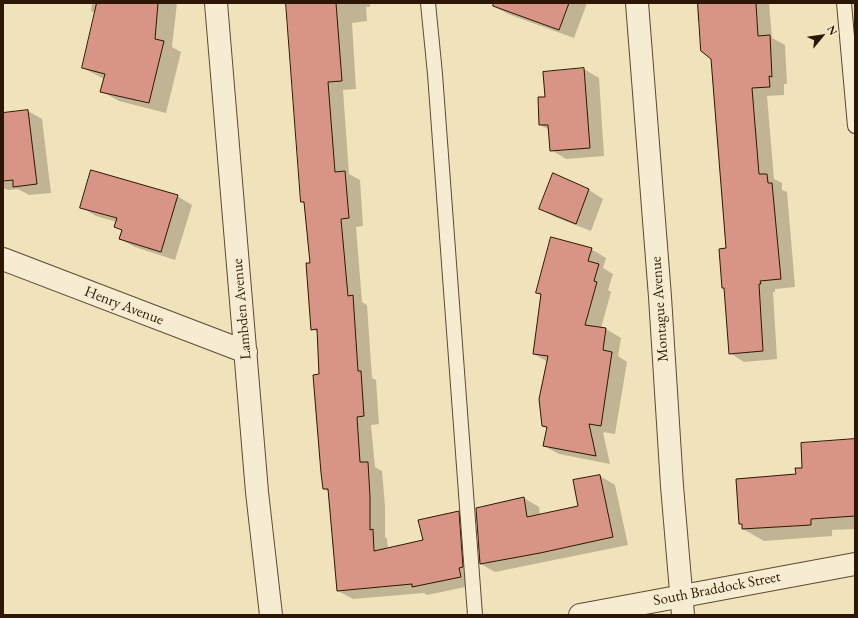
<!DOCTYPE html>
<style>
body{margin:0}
#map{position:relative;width:858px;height:618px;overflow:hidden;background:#f0e2ba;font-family:"EB Garamond",serif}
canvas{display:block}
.frame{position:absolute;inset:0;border:4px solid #2d1604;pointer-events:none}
.north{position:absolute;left:802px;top:16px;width:40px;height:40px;-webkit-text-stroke:3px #f5ecd2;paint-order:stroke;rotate:61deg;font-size:11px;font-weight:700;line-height:16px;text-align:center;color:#2d1604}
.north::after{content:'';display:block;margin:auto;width:14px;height:18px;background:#2d1604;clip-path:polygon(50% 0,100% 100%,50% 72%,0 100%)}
</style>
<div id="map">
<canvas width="858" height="618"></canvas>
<div class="frame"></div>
<div class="north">N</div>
</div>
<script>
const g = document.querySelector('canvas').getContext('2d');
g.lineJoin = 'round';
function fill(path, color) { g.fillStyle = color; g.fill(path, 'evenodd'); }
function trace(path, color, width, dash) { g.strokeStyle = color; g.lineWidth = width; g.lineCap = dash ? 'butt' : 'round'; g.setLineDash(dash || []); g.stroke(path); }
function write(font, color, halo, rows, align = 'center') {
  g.font = font + ' "EB Garamond",serif'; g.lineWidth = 3; g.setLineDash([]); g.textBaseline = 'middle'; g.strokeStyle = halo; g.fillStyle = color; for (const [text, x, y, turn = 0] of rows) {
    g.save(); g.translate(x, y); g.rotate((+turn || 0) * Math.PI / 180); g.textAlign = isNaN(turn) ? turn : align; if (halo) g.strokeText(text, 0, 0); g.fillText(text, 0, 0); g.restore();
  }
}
const shadow = new Path2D(`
 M92 3H177L172 47 181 52 166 113 119 101 101 91 104 79 83 68 96 13 91 11Z
 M287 3H370V7H366L367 21 352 23 356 89 343 90 349 174 360 180 363 226 356 227 362 302 367 305 372 378 376 380 379 424 371 425 375 467 382 471 385 506V537L387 539 388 549 424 541 459 512 473 521 475 585 427 595 424 593 353 599 338 591 330 492 324 489 318 332 312 329 311 264 305 204 302 202Z
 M494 3H587L574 38 508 14 493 6Z
 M697 3H769L772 38 785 45 787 84H784V95L767 96 774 179 782 183V190L787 192 795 287 775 289V292H773L777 359 744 362 730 353 727 249 712 58 700 23 698 22Z
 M584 69 599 78 604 156 566 159 551 150 550 130 540 125 546 98Z
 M28 111 42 119 51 193 29 195 18 189 8 190 3 188V114Z
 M554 174 589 190 603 199 591 231 555 217 541 209Z
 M177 196 192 205 175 260 135 247 120 239 122 230 116 226 117 222 96 216 81 207Z
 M591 249 606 258 603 268 613 274 608 290 611 292 601 328 606 329 621 338 618 356 627 362 615 434 603 432 610 464 559 454 544 446 548 429 543 426 548 362 534 354 542 295 537 292Z
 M855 440V529L832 530V536L764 541 743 529V525L740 524 797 475Z
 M600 476 615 485 628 545 495 572 481 564 524 498 539 507 540 515 579 507Z`);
const building = new Path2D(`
 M97 3H158L155 39 164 41 149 103 100 92 105 74 82 68Z
 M286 3H336L342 81 328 82 335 172 345 171 349 218 341 219 348 296 353 295 358 371H361L364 416 357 417 360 462H368L370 497V530L373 529 374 551 423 540 418 520 459 511 463 567 459 568 461 577 412 587V584L337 591 328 489H323L321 473 313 375 319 374 317 329 311 330 306 263H310L304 202H301Z
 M494 3H569L559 30 493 6Z
 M698 3H756L758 36 770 35 772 77 769 76 770 87 752 88 759 174H767L768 183H772L781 279 760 281 761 284H759L763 351 729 354 724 288H722L719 249 726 248 711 59 701 51Z
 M584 68 590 148 550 151 548 125H539L538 97H545L543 72Z
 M28 110 37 184 13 187V180L3 181V113Z
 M91 170 178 195 161 252 119 239 122 230 114 227 117 218 80 208Z
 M553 173 589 189 576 224 539 209Z
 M551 237 592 248 588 261 599 264 594 281 597 282 585 325 606 328 603 350 612 352 601 426 589 424 596 456 543 446 547 427 542 426 539 399 548 356 533 354 541 294 536 293Z
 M855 439V516L811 519V525L742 529V524H739L736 479 796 474 795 468H802L801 443Z
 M600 475 613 537 540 553 480 564 476 508 524 497 527 517 578 506 573 480Z`);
const lane = new Path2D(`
 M428 3 435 74 475 615
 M844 3 855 126`);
const street = new Path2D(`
 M216 3 257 492 271 615
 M637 3 660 297 672 486 683 615
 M3 259 246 352
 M580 615 855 564`);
const streetNames = [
 ["Henry Avenue",124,306,21],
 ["Lambden Avenue",242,309,-95],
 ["Montague Avenue",660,309,-94],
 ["South Braddock Street",717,589,-11]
];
fill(shadow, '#0003');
fill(building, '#d89585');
trace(building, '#2d1604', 1);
trace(lane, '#5e4932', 16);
trace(street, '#5e4932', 24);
trace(lane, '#f5ecd2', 14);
trace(street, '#f5ecd2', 22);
write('15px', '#2d1604', '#f5ecd2', streetNames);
</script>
